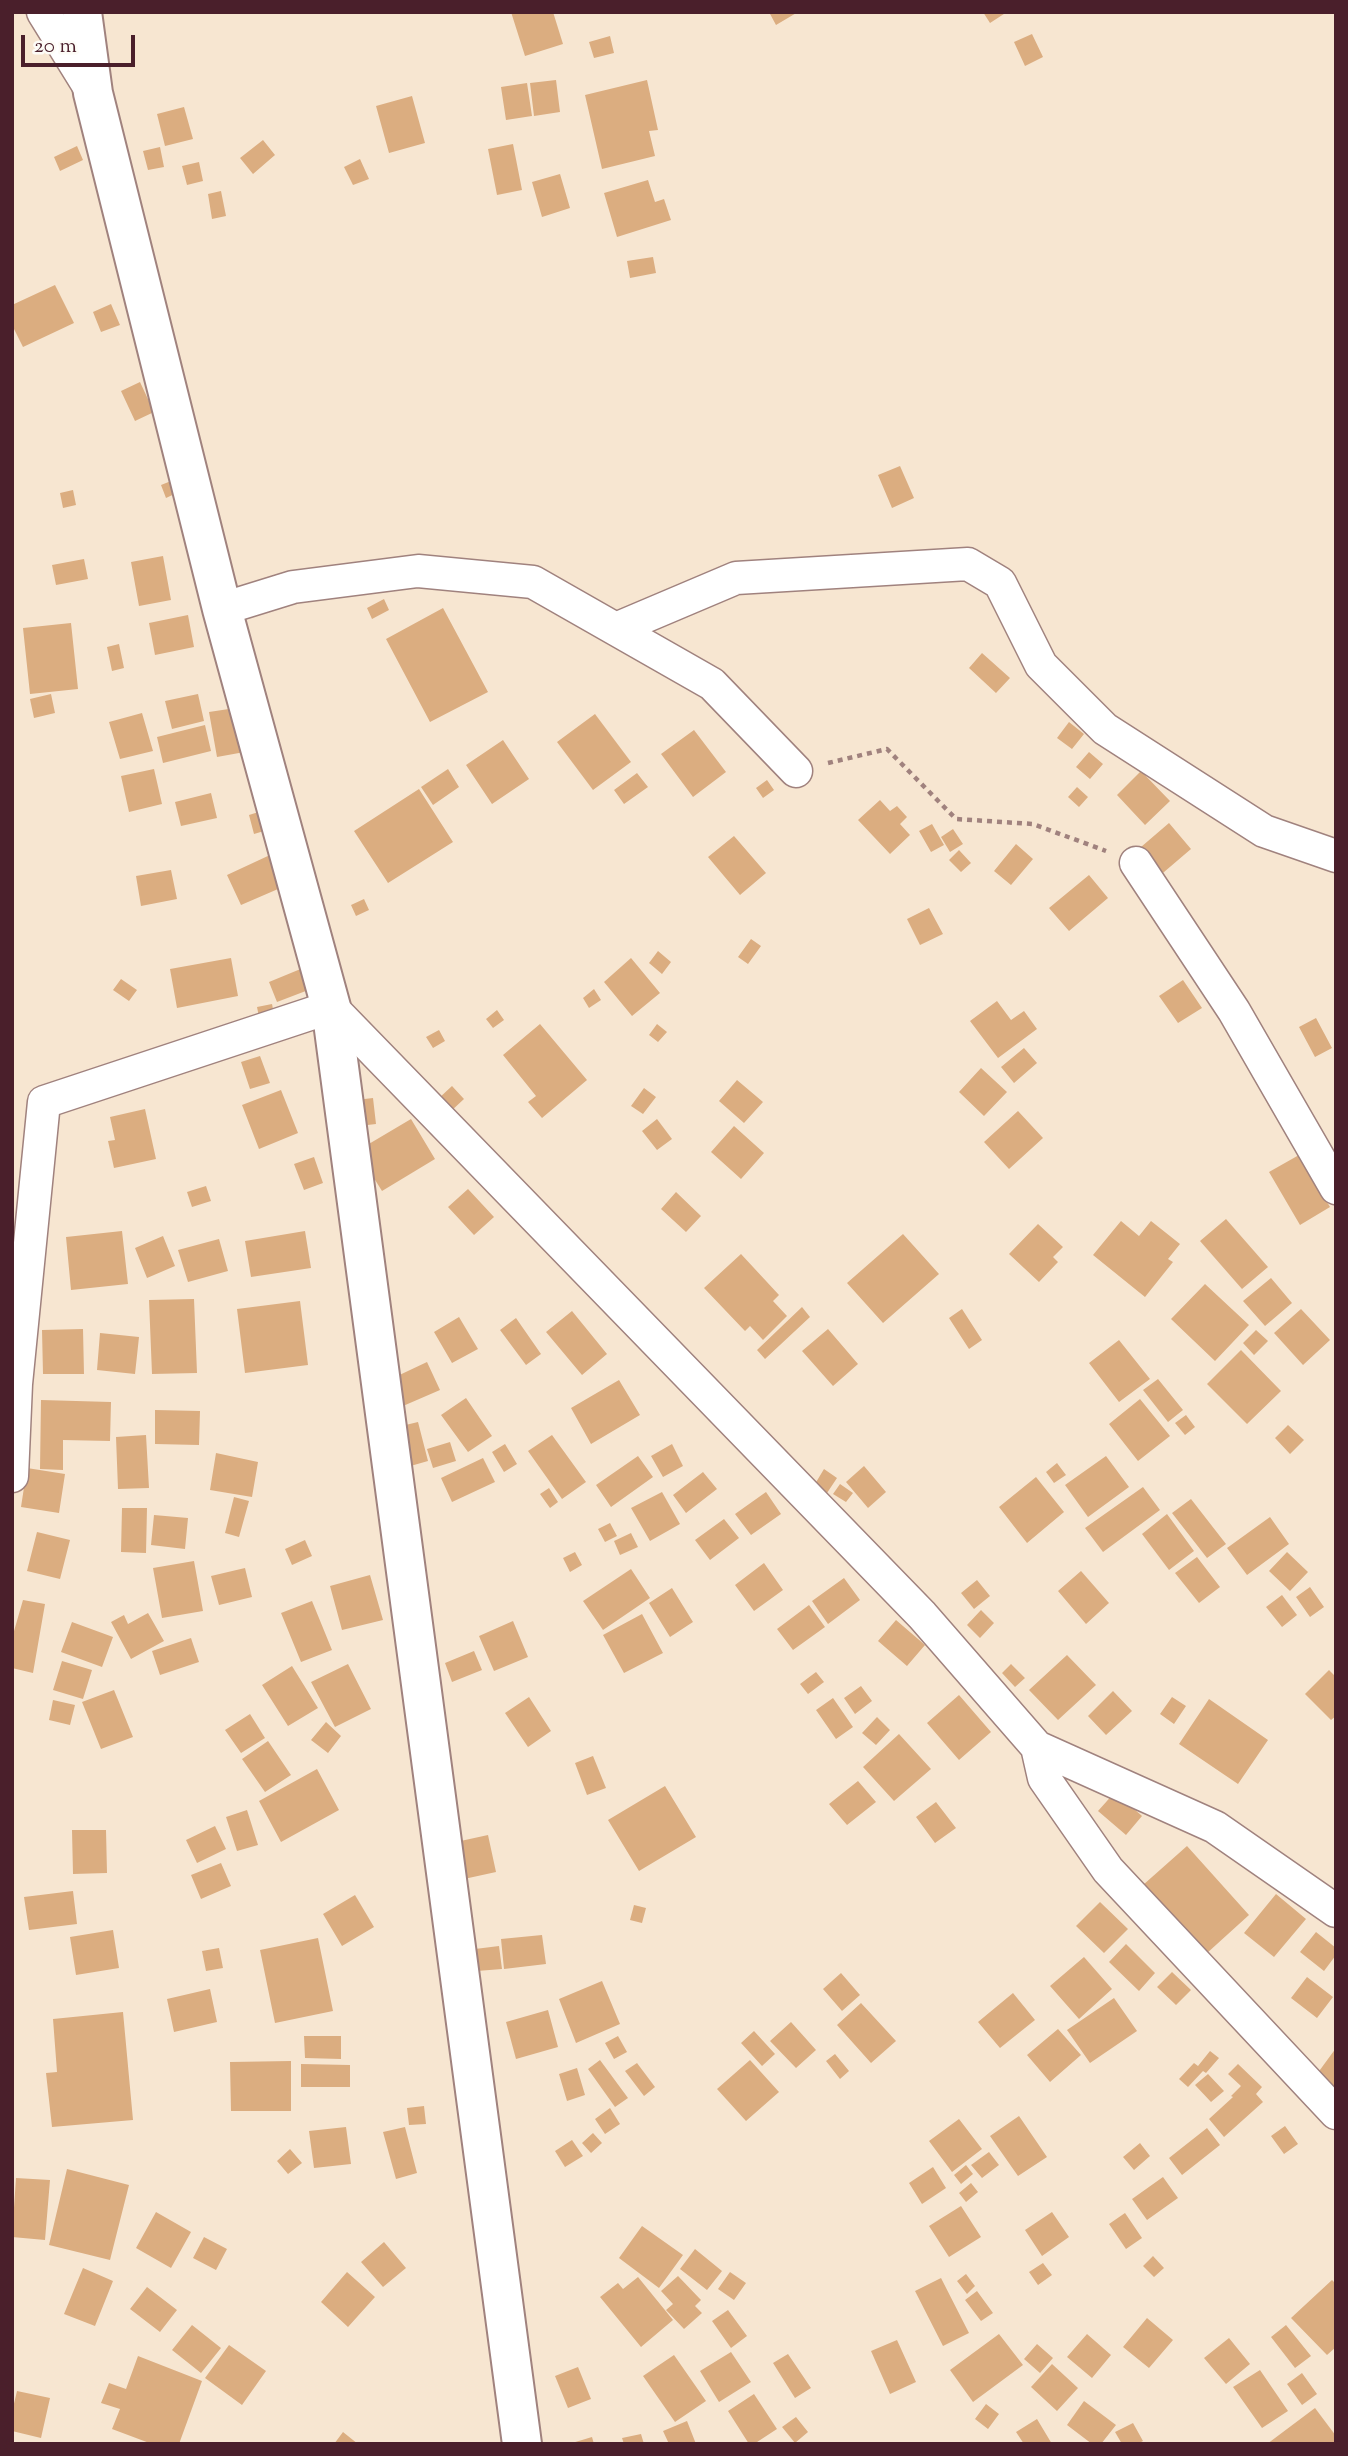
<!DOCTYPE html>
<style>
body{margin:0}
#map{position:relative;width:1348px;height:2456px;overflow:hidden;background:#f7e6d1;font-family:"Sorts Mill Goudy",serif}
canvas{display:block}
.frame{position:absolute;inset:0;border:14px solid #4a1f2b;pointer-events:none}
.scale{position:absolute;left:21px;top:35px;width:114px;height:32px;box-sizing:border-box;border:4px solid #4a1f2b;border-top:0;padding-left:9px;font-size:21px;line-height:24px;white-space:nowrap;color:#4a1f2b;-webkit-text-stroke:5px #fdfcf7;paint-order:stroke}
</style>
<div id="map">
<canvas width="1348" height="2456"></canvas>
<div class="frame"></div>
<div class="scale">20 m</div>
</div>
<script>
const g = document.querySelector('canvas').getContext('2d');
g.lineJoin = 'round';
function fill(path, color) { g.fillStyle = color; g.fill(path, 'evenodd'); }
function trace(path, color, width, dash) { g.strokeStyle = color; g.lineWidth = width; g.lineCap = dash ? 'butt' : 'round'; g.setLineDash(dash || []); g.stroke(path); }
const building = new Path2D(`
 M511 12H553L563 44 525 56Z
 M769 12H798L776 25Z
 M983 12H1007L990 23Z
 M1032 34 1043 57 1025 66 1014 42Z
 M610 36 614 53 594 58 589 42Z
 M556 80 560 112 534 116 530 83Z
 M647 80 658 130 649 131 655 156 602 169 585 95Z
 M527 83 532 116 506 120 501 87Z
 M412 96 425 143 389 153 376 106Z
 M184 107 193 139 165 146 157 114Z
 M263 140 275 155 253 174 240 158Z
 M513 144 522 190 497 195 488 149Z
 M77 146 83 160 60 171 54 157Z
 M160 147 164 167 148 170 143 151Z
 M360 159 369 179 353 185 344 167Z
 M199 162 203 181 187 185 182 166Z
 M560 174 570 208 542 217 532 182Z
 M648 180 655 202 664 199 671 220 617 237 604 193Z
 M221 191 226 216 212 219 208 194Z
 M653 257 656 273 630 278 627 261Z
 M55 285 74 323 23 347 12 325V305Z
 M111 304 120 325 101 332 93 312Z
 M140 382 154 412 135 421 121 391Z
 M900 466 914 498 892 508 878 475Z
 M176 479 181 491 166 498 161 485Z
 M73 490 76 505 63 508 60 493Z
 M163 556 171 600 139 606 131 562Z
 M84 559 88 579 56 585 52 565Z
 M384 599 389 610 372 619 367 608Z
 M443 608 488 692 430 722 386 639Z
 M188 615 194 647 155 655 149 623Z
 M71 623 78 689 30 694 23 628Z
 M119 644 124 668 112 671 107 647Z
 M982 653 1010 678 996 693 969 668Z
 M51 694 55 713 34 718 30 699Z
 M198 694 204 721 172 729 165 701Z
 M242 707 250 751 217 757 209 712Z
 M142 713 153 751 120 759 109 722Z
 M595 714 631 762 593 790 557 742Z
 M1069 722 1084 734 1072 749 1057 738Z
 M205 725 211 751 163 763 157 737Z
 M694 730 726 772 693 797 661 754Z
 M503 740 529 779 492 804 466 765Z
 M1089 752 1103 764 1090 779 1076 767Z
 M154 769 162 804 129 812 121 776Z
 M448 769 459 787 433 805 421 787Z
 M1141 771 1170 801 1145 825 1117 795Z
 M637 773 648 787 624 804 614 790Z
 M767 780 774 790 763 798 756 788Z
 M1077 787 1088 797 1079 807 1068 797Z
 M419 789 453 842 388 883 354 831Z
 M211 793 217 818 181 826 175 802Z
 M880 800 890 811 897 806 907 817 900 824 910 835 890 854 858 820Z
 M268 809 274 828 254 834 249 815Z
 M1169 823 1191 849 1157 878 1134 853Z
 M932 824 944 845 931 852 919 831Z
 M953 829 963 844 950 852 941 837Z
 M734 836 766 873 740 895 708 857Z
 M1016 844 1033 859 1011 885 994 871Z
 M959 850 971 863 961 872 949 860Z
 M270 855 285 886 241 905 227 875Z
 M171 870 177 899 141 906 136 876Z
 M1089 875 1108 898 1069 931 1049 908Z
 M364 899 369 910 356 916 351 905Z
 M929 908 943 934 920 945 907 919Z
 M751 939 761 946 748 964 738 957Z
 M658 951 671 962 662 974 649 963Z
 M231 958 238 996 177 1008 170 969Z
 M631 958 660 993 632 1016 604 982Z
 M303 968 311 989 277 1002 269 982Z
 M121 979 137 990 129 1001 113 990Z
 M1183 980 1202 1008 1178 1023 1159 996Z
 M594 989 601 1000 589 1008 583 998Z
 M997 1001 1011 1020 1024 1011 1037 1029 998 1058 970 1021Z
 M272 1004 275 1019 260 1022 257 1007Z
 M497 1010 504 1020 493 1028 486 1019Z
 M1316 1018 1332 1048 1315 1057 1299 1027Z
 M540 1024 587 1080 542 1118 528 1102 536 1096 503 1055Z
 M657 1024 667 1032 658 1042 649 1035Z
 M439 1030 445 1041 433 1048 426 1037Z
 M1024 1048 1037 1063 1014 1083 1001 1067Z
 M260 1056 270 1083 250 1089 241 1062Z
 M981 1068 1007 1092 984 1116 959 1092Z
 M737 1080 763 1102 744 1123 719 1101Z
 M452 1086 464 1099 450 1112 438 1099Z
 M644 1088 656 1097 643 1114 631 1106Z
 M281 1090 298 1133 259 1149 242 1105Z
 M373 1098 376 1124 359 1126 356 1100Z
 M145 1109 156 1159 114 1168 108 1141 115 1140 110 1117Z
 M1018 1111 1043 1138 1009 1169 984 1142Z
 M411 1119 435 1159 382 1191 357 1151Z
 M657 1119 672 1139 657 1150 642 1131Z
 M734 1126 764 1153 741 1179 711 1152Z
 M1299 1155 1330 1207 1300 1225 1269 1172Z
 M314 1157 323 1183 304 1190 294 1164Z
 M206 1186 211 1201 192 1207 187 1192Z
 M468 1189 494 1217 474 1235 448 1207Z
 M676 1192 701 1216 686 1232 661 1209Z
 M1226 1219 1268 1267 1242 1289 1200 1241Z
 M1121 1221 1139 1236 1151 1221 1180 1244 1168 1259 1173 1262 1145 1297 1093 1255Z
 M1038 1224 1063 1247 1053 1257 1058 1262 1039 1282 1009 1254Z
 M122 1231 128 1284 71 1290 66 1237Z
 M305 1231 311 1268 251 1277 245 1241Z
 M903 1234 939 1274 883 1323 847 1283Z
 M163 1236 175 1266 147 1278 135 1248Z
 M219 1239 228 1271 188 1282 178 1250Z
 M741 1254 779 1295 773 1301 787 1316 763 1340 750 1326 745 1331 704 1288Z
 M1271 1278 1292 1303 1265 1326 1243 1301Z
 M1205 1284 1249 1325 1215 1361 1171 1319Z
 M194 1299 197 1373 152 1374 149 1300Z
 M300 1301 308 1365 245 1373 237 1309Z
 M802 1307 810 1317 765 1359 757 1350Z
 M962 1309 982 1340 969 1349 949 1318Z
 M1301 1309 1330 1340 1303 1365 1274 1333Z
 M572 1311 607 1354 582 1375 546 1332Z
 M459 1317 478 1349 452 1363 434 1332Z
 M516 1318 541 1354 526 1365 500 1330Z
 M83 1329 84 1374H43L42 1330Z
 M828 1329 858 1364 833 1386 802 1351Z
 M1256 1330 1268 1341 1254 1355 1243 1343Z
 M100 1333 139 1337 135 1374 97 1370Z
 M1119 1340 1150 1379 1119 1402 1089 1363Z
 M1241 1350 1281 1391 1247 1424 1207 1384Z
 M427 1362 440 1390 403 1406 391 1379Z
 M1158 1379 1183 1410 1168 1422 1143 1390Z
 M619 1380 640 1415 591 1444 571 1408Z
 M466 1398 492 1436 468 1452 441 1415Z
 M1140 1399 1170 1436 1138 1461 1109 1424Z
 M41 1400 111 1402 110 1441 63 1440V1470L40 1469Z
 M155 1410 200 1411 199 1445 155 1444Z
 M1186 1415 1195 1427 1185 1435 1175 1423Z
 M418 1422 428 1461 400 1469 389 1429Z
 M1288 1425 1304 1440 1290 1454 1275 1438Z
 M146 1435 149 1488 118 1489 116 1437Z
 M552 1435 586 1482 562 1499 528 1451Z
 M450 1442 456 1461 433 1468 427 1449Z
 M505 1444 517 1464 504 1472 492 1452Z
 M672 1444 683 1466 663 1477 651 1456Z
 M216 1453 258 1462 252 1497 210 1490Z
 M638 1456 653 1477 611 1507 596 1485Z
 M1106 1456 1129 1487 1088 1517 1065 1485Z
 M483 1458 495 1482 452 1502 441 1478Z
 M1057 1463 1066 1475 1054 1483 1046 1472Z
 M864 1466 886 1492 868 1508 846 1482Z
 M27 1468 65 1474 59 1513 21 1507Z
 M824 1469 837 1478 827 1493 815 1484Z
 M703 1472 717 1489 686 1513 673 1495Z
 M1036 1477 1064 1512 1027 1543 999 1507Z
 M840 1484 853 1493 846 1502 833 1494Z
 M1143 1487 1160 1510 1103 1552 1085 1528Z
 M549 1488 558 1502 550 1508 540 1494Z
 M662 1492 680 1524 650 1541 631 1508Z
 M766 1492 781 1514 751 1535 735 1514Z
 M234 1497 249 1501 239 1537 225 1533Z
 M1191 1499 1226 1544 1207 1558 1172 1513Z
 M122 1508H147L146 1553 121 1552Z
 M1167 1514 1194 1551 1169 1570 1142 1534Z
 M154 1515 188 1518 185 1549 151 1545Z
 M1270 1517 1289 1544 1247 1575 1227 1548Z
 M724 1519 739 1538 710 1560 695 1540Z
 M610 1523 617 1536 605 1542 598 1529Z
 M37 1532 70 1540 60 1579 27 1571Z
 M631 1533 638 1547 620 1555 614 1541Z
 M305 1540 312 1556 292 1565 285 1549Z
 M575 1552 582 1565 570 1572 563 1558Z
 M1287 1552 1308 1572 1290 1591 1269 1571Z
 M1197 1557 1220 1587 1199 1603 1175 1573Z
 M194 1561 203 1611 162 1618 153 1568Z
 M764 1563 783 1590 754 1611 735 1585Z
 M245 1568 252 1597 219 1605 211 1576Z
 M631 1569 650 1598 603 1630 583 1601Z
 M1081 1571 1109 1603 1086 1624 1058 1591Z
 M370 1575 383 1620 342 1630 330 1586Z
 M844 1578 860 1600 828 1624 812 1601Z
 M977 1580 990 1596 974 1609 961 1593Z
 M1310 1587 1324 1607 1310 1617 1296 1597Z
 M672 1588 693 1622 670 1637 649 1603Z
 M1282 1595 1297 1615 1282 1627 1266 1607Z
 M23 1600 45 1604 33 1673 12 1668V1638Z
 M312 1601 332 1650 301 1662 281 1613Z
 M809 1605 825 1627 793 1650 777 1629Z
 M981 1610 994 1623 980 1638 967 1625Z
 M148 1613 164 1641 131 1659 111 1622 124 1615 128 1624Z
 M642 1614 663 1653 624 1673 603 1635Z
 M896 1620 925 1645 907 1666 878 1641Z
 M513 1621 528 1657 494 1671 479 1636Z
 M72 1622 113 1637 102 1667 61 1652Z
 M191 1638 199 1662 160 1675 152 1651Z
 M474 1651 482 1670 452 1682 445 1663Z
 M1067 1655 1096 1685 1058 1720 1029 1690Z
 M62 1661 92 1670 83 1699 53 1690Z
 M348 1664 371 1709 335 1727 311 1682Z
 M1011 1664 1025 1678 1015 1687 1002 1673Z
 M292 1666 318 1708 288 1726 262 1685Z
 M1329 1670 1336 1677V1716L1331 1720 1305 1694Z
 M816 1672 824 1682 808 1694 800 1684Z
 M861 1686 872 1701 855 1714 844 1698Z
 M114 1690 133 1737 101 1749 82 1702Z
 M1113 1691 1132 1711 1106 1735 1088 1716Z
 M959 1695 991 1732 959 1760 927 1723Z
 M529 1697 551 1731 528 1747 505 1713Z
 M1172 1697 1186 1706 1174 1724 1160 1714Z
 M833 1698 853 1727 836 1739 816 1710Z
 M1209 1699 1268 1740 1238 1784 1179 1744Z
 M53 1700 75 1705 70 1725 49 1720Z
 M250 1714 265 1738 241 1753 225 1730Z
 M877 1717 890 1730 876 1745 862 1733Z
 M326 1722 341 1736 328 1753 311 1740Z
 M899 1734 931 1769 894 1801 863 1767Z
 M268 1741 291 1775 265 1792 242 1759Z
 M593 1756 606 1788 587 1795 575 1763Z
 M317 1769 339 1810 281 1842 259 1801Z
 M858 1781 876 1802 847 1825 829 1804Z
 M665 1786 696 1837 639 1871 608 1820Z
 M1115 1792 1142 1816 1126 1835 1098 1811Z
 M936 1802 956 1828 935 1843 916 1817Z
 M247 1810 258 1845 237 1851 226 1817Z
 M215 1826 226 1849 197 1863 186 1840Z
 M72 1830H106L107 1873 73 1874Z
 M488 1835 496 1872 464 1879 456 1842Z
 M1187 1846 1249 1915 1206 1954 1143 1885Z
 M221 1863 231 1886 201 1899 191 1875Z
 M73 1891 77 1924 29 1930 24 1897Z
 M1276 1894 1306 1919 1274 1957 1244 1933Z
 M355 1895 374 1927 342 1946 323 1914Z
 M1100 1902 1128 1929 1104 1953 1076 1926Z
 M634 1905 646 1908 642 1923 630 1920Z
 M113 1930 119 1968 76 1975 70 1937Z
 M1316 1932 1336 1948V1955L1324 1971 1300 1952Z
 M542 1935 546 1964 504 1969 501 1939Z
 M318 1938 333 2011 275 2023 260 1950Z
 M1126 1944 1155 1973 1139 1991 1109 1962Z
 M499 1946 502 1969 477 1971 475 1949Z
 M219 1948 223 1968 206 1971 202 1951Z
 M1084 1957 1112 1989 1079 2019 1050 1986Z
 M1172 1972 1191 1990 1176 2005 1157 1987Z
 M841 1973 860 1995 842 2011 823 1989Z
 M1307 1977 1333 1997 1317 2018 1291 1998Z
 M602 1981 620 2024 576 2043 559 1999Z
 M210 1989 217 2022 174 2032 167 1999Z
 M1013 1993 1035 2020 1000 2048 978 2022Z
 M1114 1998 1137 2031 1090 2063 1067 2030Z
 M861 2003 896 2041 871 2063 837 2025Z
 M548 2010 558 2047 516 2059 506 2022Z
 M123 2012 133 2120 52 2127 46 2073 57 2072 53 2019Z
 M791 2022 816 2050 796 2068 770 2041Z
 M1058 2029 1081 2055 1050 2082 1027 2055Z
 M754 2031 775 2054 762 2066 741 2043Z
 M304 2036H341V2059L305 2058Z
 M618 2036 627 2052 614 2059 605 2043Z
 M1336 2048V2088L1317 2074Z
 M1210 2051 1219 2058 1206 2073 1203 2071 1188 2087 1179 2079 1194 2063 1198 2066Z
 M835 2054 849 2071 840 2079 826 2061Z
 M600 2060 628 2098 615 2107 588 2069Z
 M750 2060 779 2092 746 2121 717 2089Z
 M291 2061V2111H231L230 2062Z
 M637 2063 655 2087 644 2096 625 2071Z
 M301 2064 350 2065V2087H301Z
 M1238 2064 1262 2087 1256 2094 1263 2102 1224 2137 1209 2119 1233 2097 1231 2096 1241 2086 1228 2074Z
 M577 2068 585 2095 567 2101 559 2074Z
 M1208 2074 1224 2091 1211 2102 1195 2085Z
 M424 2106 426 2124 409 2125 407 2108Z
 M610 2108 620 2124 605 2134 595 2119Z
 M1019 2116 1047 2157 1018 2176 990 2136Z
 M959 2119 982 2149 952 2172 929 2141Z
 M1285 2126 1298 2144 1284 2154 1271 2136Z
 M346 2127 351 2164 314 2168 309 2131Z
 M405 2127 417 2173 396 2179 383 2132Z
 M1207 2128 1220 2145 1182 2175 1169 2158Z
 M593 2133 602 2143 591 2153 582 2143Z
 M572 2140 583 2156 565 2167 555 2151Z
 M1140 2143 1150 2156 1134 2170 1123 2157Z
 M290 2149 302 2163 288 2174 277 2161Z
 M989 2152 999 2165 982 2178 971 2165Z
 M966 2165 973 2174 961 2184 954 2175Z
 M933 2167 946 2188 922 2204 909 2183Z
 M67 2169 129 2185 110 2260 49 2245Z
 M1163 2177 1178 2198 1147 2220 1132 2199Z
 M16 2178 50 2180 45 2240 12 2237Z
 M971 2183 978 2192 966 2202 959 2193Z
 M961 2206 981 2237 949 2257 929 2226Z
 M156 2212 191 2232 171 2268 136 2248Z
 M1052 2212 1069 2237 1042 2256 1025 2230Z
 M1125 2213 1142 2238 1126 2249 1109 2224Z
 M642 2226 683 2255 659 2288 619 2258Z
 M204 2237 227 2249 216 2270 193 2258Z
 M384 2242 406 2268 383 2287 361 2262Z
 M695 2249 722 2271 707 2290 680 2269Z
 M1153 2256 1164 2268 1154 2277 1143 2266Z
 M1043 2263 1052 2275 1038 2285 1029 2272Z
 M83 2268 113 2281 95 2326 64 2314Z
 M347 2272 375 2297 348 2327 321 2302Z
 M730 2272 746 2283 734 2300 718 2289Z
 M966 2274 975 2286 967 2294 957 2281Z
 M678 2276 701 2300 695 2306 702 2313 684 2329 666 2310 673 2304 661 2291Z
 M638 2277 673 2320 641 2347 600 2297 618 2283 623 2289Z
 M941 2278 969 2333 943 2346 915 2291Z
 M1332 2280 1336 2284V2347L1327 2355 1291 2318Z
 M147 2287 177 2310 160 2332 130 2309Z
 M977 2291 993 2313 981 2321 965 2300Z
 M728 2310 747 2336 731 2348 712 2321Z
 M1147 2318 1173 2340 1149 2368 1123 2347Z
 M192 2325 221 2348 201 2373 172 2350Z
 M1286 2325 1311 2356 1295 2368 1271 2337Z
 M999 2334 1023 2365 973 2402 950 2370Z
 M1087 2334 1111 2355 1092 2378 1067 2357Z
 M1229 2338 1250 2364 1226 2384 1204 2358Z
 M897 2340 916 2382 890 2394 871 2351Z
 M1037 2344 1053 2358 1040 2373 1024 2359Z
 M229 2345 266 2371 242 2405 205 2378Z
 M731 2352 751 2382 719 2402 700 2371Z
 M788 2354 811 2388 795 2398 773 2363Z
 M674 2355 706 2401 675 2422 643 2376Z
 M138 2356 202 2381 179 2444H152L112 2429 120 2409 101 2403 109 2383 126 2389Z
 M1052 2364 1078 2388 1057 2411 1031 2387Z
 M578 2367 591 2399 568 2408 555 2376Z
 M1260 2370 1288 2411 1262 2428 1233 2387Z
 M1302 2373 1317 2394 1302 2405 1287 2384Z
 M17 2391 50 2398 41 2438 12 2431V2412Z
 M754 2394 777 2429 754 2444H749L728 2411Z
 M1084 2401 1116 2425 1101 2444H1092L1067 2425Z
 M986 2404 999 2414 988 2429 975 2419Z
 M1315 2408 1336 2436V2444H1267Z
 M796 2417 808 2432 795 2443 782 2427Z
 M1037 2419 1052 2444H1024L1016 2432Z
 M687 2421 696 2444H669L663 2431Z
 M1133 2423 1143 2441 1137 2444H1122L1115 2432Z
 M343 2432 358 2444H334Z
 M641 2434 644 2444H624L622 2438Z
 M592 2437 594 2444H572V2443Z`);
const path = new Path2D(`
 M828 763 887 749 956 819 1033 824 1106 851`);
const minor = new Path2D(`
 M43 12 90 88
 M222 609 293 587 418 571 533 582 712 684 796 771
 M618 628 736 578 968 564 1000 583 1041 665 1105 729 1264 831 1336 856
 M1136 863 1234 1011 1336 1188
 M12 1476 16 1384 44 1102 331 1007 922 1615 1037 1747 1215 1827 1336 1911
 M1037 1747 1044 1778 1108 1870 1336 2113`);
const tertiary = new Path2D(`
 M82 12 93 93 222 609 331 1007 522 2444`);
fill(building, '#dbad80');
trace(minor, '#a0827e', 35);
trace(tertiary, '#a0827e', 42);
trace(path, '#a0827e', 4.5, [5, 5]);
trace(minor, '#fff', 32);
trace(tertiary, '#fff', 38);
</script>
